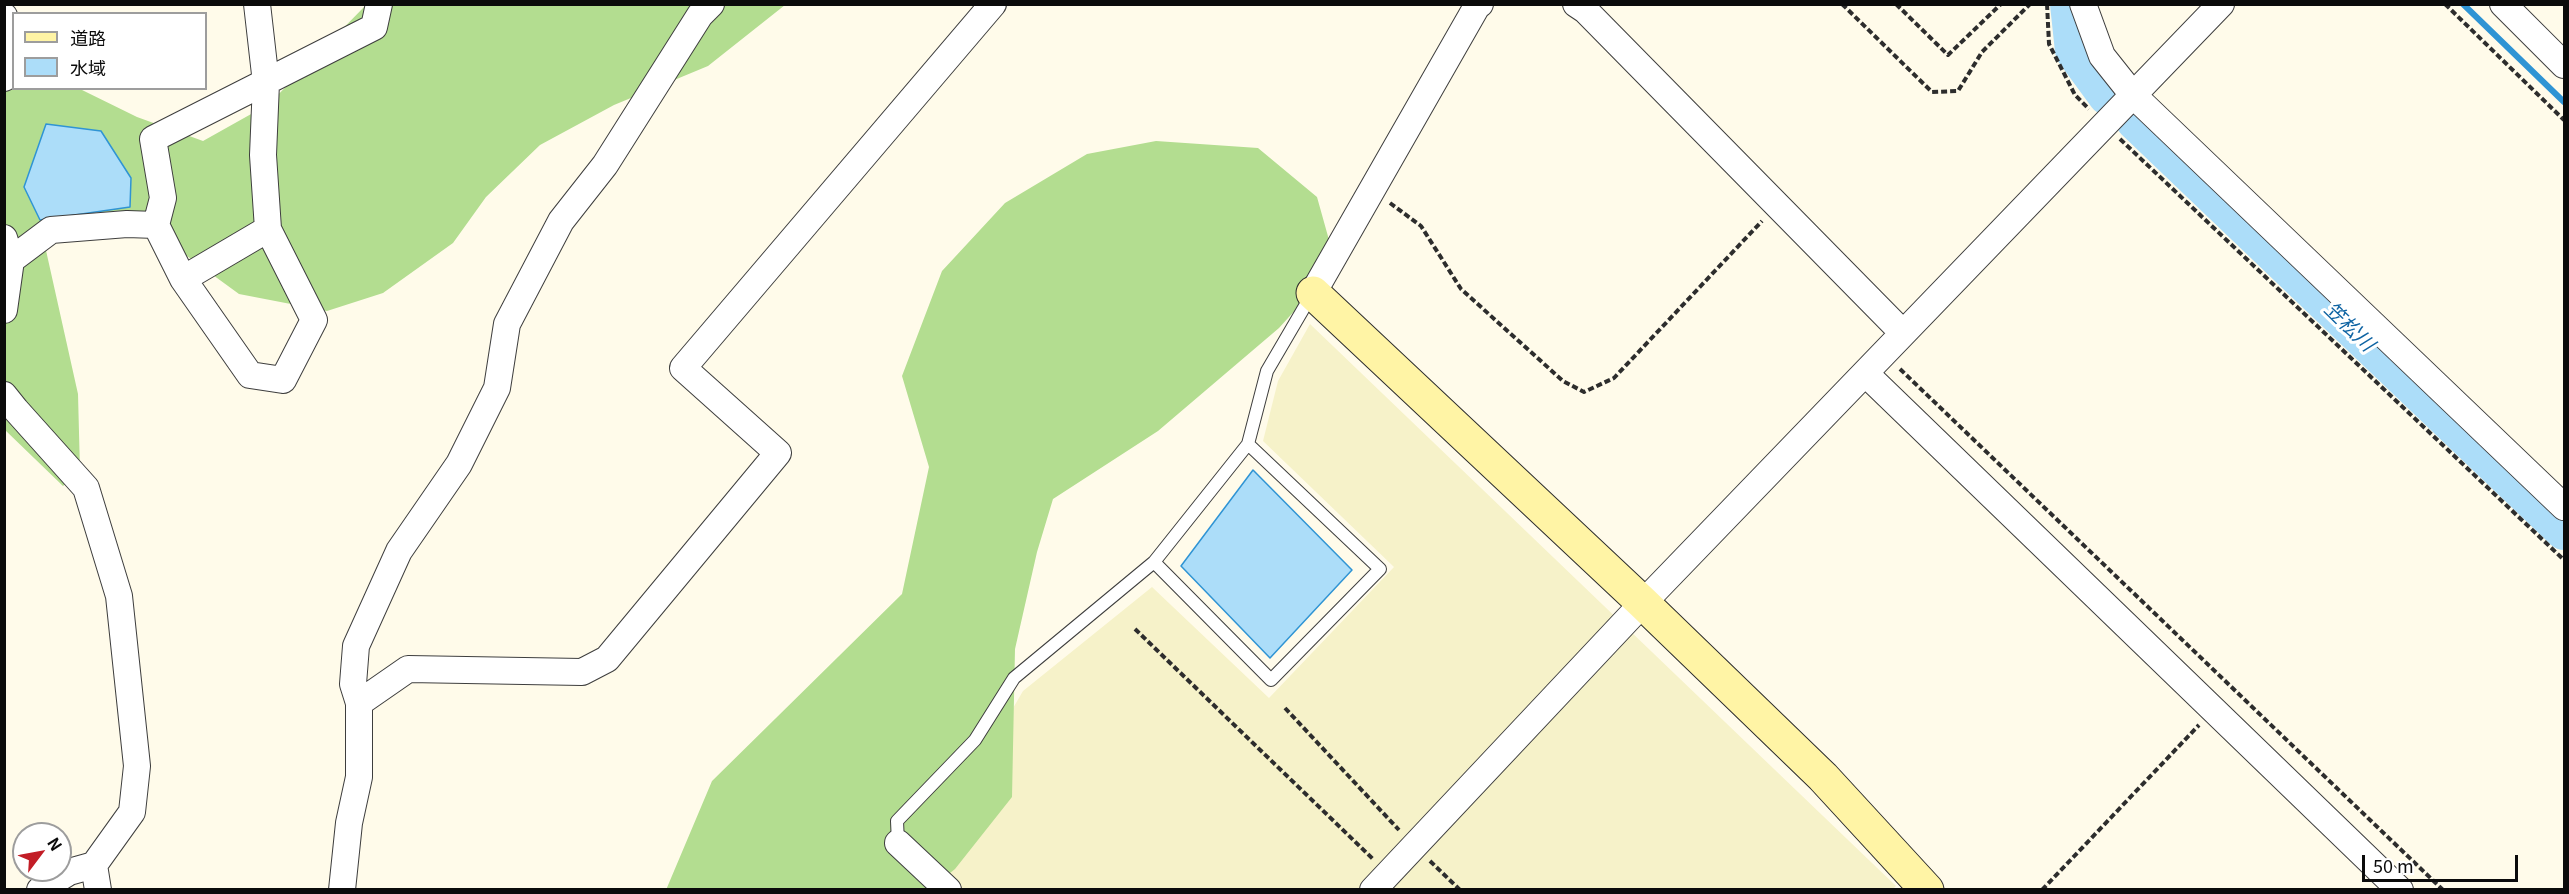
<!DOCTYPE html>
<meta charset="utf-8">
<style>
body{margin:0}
#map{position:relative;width:2569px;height:894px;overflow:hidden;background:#fffbea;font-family:Georgia,"Noto Sans JP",serif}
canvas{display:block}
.frame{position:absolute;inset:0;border:6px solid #0b0b0b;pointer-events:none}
.legend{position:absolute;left:12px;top:12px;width:195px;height:78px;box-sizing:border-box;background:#fff;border:2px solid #9d9d9d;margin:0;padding:8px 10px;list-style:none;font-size:18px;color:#0b0b0b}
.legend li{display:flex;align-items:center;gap:12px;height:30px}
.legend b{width:30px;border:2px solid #9d9d9d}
.north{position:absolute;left:12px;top:822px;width:60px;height:60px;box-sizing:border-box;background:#fff;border:2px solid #9d9d9d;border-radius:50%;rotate:58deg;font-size:16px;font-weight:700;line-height:24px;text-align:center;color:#0b0b0b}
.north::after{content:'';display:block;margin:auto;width:21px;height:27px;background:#c21d26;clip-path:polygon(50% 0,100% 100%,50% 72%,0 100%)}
.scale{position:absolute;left:2362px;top:855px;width:156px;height:27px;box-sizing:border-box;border:3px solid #0b0b0b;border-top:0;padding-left:8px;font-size:18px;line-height:21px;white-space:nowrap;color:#0b0b0b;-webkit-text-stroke:4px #fff;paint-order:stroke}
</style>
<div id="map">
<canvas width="2569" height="894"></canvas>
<div class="frame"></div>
<ul class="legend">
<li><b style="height:8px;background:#fff4a5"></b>道路</li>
<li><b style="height:16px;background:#acddf9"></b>水域</li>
</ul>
<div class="north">N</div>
<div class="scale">50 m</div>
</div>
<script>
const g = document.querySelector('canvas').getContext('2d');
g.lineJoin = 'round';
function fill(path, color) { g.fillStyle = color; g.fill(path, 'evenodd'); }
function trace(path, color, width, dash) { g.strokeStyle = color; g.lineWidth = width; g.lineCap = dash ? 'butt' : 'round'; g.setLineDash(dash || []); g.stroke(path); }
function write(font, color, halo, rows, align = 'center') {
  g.font = font + ' Georgia,"Noto Sans JP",serif'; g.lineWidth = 6; g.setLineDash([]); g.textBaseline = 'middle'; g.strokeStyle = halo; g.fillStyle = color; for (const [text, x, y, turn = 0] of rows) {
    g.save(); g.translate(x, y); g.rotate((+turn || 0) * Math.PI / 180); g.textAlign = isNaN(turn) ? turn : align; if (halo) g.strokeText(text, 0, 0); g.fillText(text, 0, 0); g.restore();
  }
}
const farmland = new Path2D(`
 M1310 324 1896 886 1892 890H842L991 746 1023 691 1152 587 1269 698 1394 567 1263 441 1278 381Z`);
const forest = new Path2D(`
 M366 5H785L708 66 614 105 540 145 486 197 453 243 383 293 327 311 239 294 143 224 54 201 43 237 78 394 80 471 63 486 5 430 4 51 13 55 14 88 80 89 137 117 203 141 269 104Z
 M1156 141 1258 148 1317 197 1336 265 1279 328 1158 431 1053 499 1037 552 1015 649 1012 797 955 869 930 889 666 890 712 781 902 594 929 467 902 376 942 271 1005 203 1087 154Z`);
const water = new Path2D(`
 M46 124 101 131 131 178 130 207 40 220 24 187Z
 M1253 470 1352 570 1270 658 1181 566Z`);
const stream = new Path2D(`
 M2463 4 2564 102`);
const river = new Path2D(`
 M2069 4 2074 51 2107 96
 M2135 121 2564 531`);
const path = new Path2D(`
 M1842 4 1932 92 1958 91 1982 52 2030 4
 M1896 4 1948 55 2001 4
 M2047 4 2049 44 2075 95 2089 109
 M2445 4 2564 120
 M2120 139 2564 560
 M1390 203 1421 226 1461 289 1563 381 1584 392 1614 378 1762 221
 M1900 369 2443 890
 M1135 629 1374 860
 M1285 708 1399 830
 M1430 861 1460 890
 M2042 890 2199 725`);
const lane = new Path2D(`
 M1154 562 1271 680 1380 569 1248 444
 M898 843 897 821 975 740 1014 678 1154 562 1248 444 1267 371 1312 294`);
const street = new Path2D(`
 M257 4 266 83 263 155 268 229 314 320 283 380 250 375 183 279 156 225 163 198 153 139 374 27 379 4
 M1576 4 1585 10 1903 333
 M2083 4 2102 56 2133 95 2564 507
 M2503 4 2564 65
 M4 16V78
 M4 238 11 260 4 310
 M11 260 51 230 127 224 156 225
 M183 279 268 229
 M1313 293 1477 6 1480 4
 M1866 374 2400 890
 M4 395 16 410 86 488 119 596 137 766 132 812 94 865 69 872 40 890
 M359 703 408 669 582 672 607 659 778 453 683 368 993 4
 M898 843 948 890
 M94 865 98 890
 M342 890 349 823 359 777V703L353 684 356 646 399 551 459 464 497 388 507 324 561 221 605 165 700 15 711 4
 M1373 890 1643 603 2221 4`);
const secondary = new Path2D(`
 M1313 293 1643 603 1823 777 1927 890`);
const waterNames = [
 ["笠松川",2350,326,44]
];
fill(farmland, '#f6f2c9');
fill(forest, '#b3dd90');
fill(water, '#acddf9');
trace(water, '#2f94d4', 1.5);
trace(stream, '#2f94d4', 6);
trace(river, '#acddf9', 38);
trace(lane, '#3e3e3e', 14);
trace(street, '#3e3e3e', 28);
trace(secondary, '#2d2d2d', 35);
trace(path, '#2d2d2d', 4, [6, 3]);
trace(lane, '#fff', 12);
trace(street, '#fff', 26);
trace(secondary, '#fff4a5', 33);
write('italic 20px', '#0f64a3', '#fff', waterNames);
</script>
